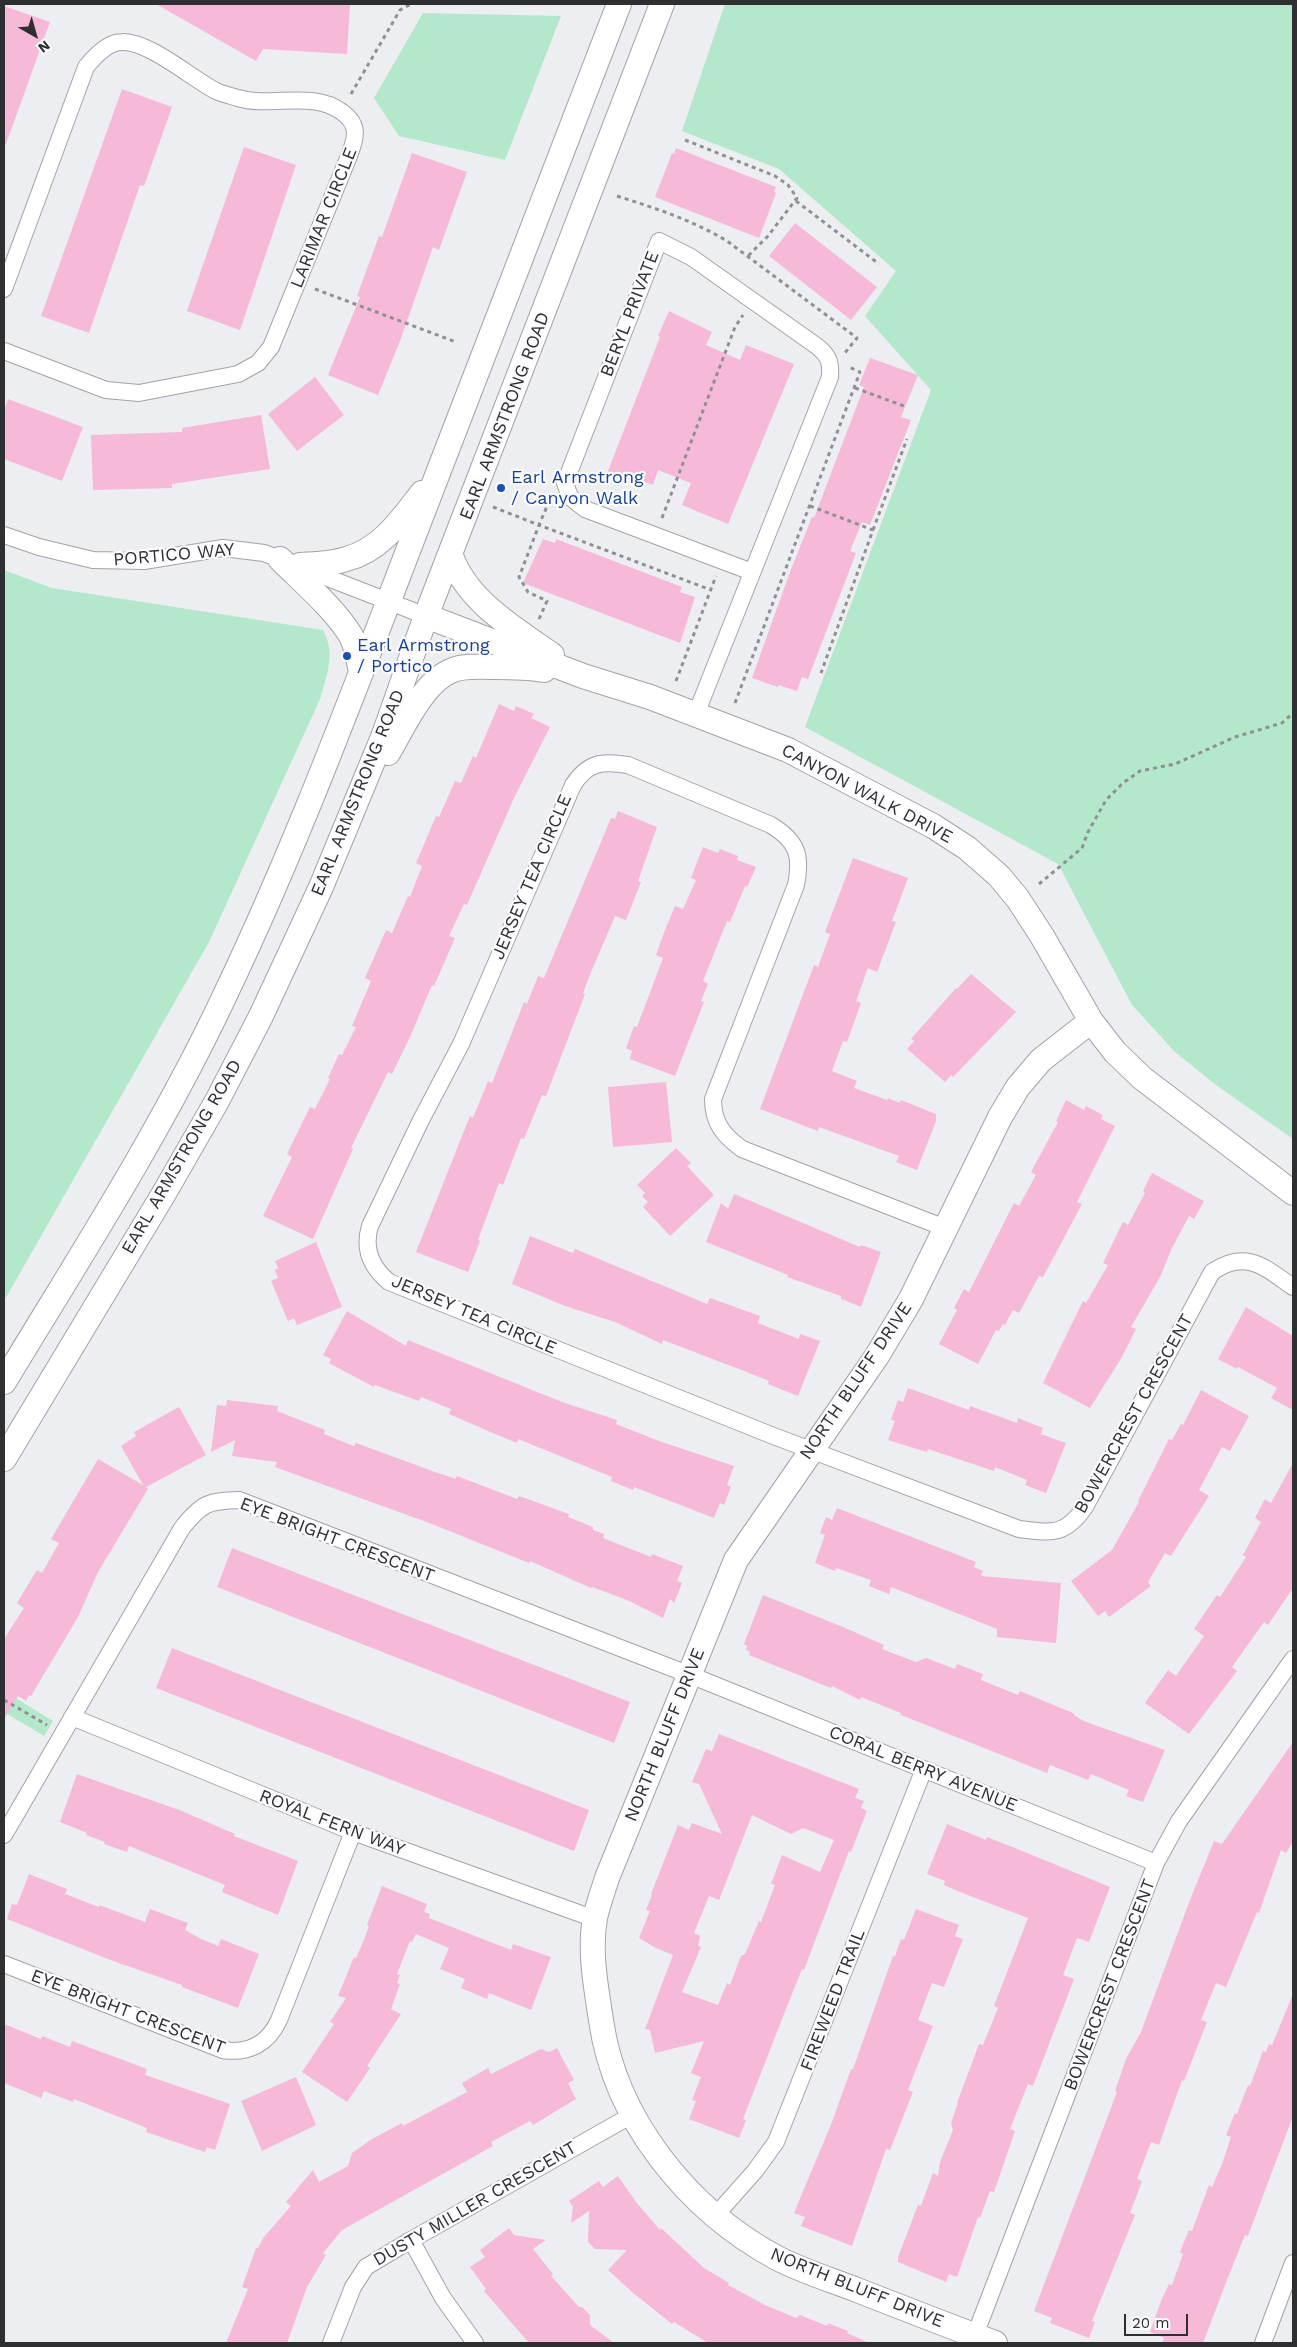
<!DOCTYPE html>
<style>
body{margin:0}
#map{position:relative;width:1297px;height:2347px;overflow:hidden;background:#edeef2;font-family:"Work Sans",sans-serif}
canvas{display:block}
.frame{position:absolute;inset:0;border:5px solid #2e2f30;pointer-events:none}
.north{position:absolute;left:10px;top:10px;width:50px;height:50px;-webkit-text-stroke:4px #fbfbff;paint-order:stroke;rotate:142deg;font-size:14px;font-weight:700;line-height:20px;text-align:center;color:#2e2f30}
.north::after{content:'';display:block;margin:auto;width:18px;height:22px;background:#2e2f30;clip-path:polygon(50% 0,100% 100%,50% 72%,0 100%)}
.scale{position:absolute;left:1124px;top:2314px;width:64px;height:22px;box-sizing:border-box;border:2px solid #2e2f30;border-top:0;padding-left:6px;font-size:15px;line-height:18px;white-space:nowrap;color:#2e2f30;-webkit-text-stroke:4px #fbfbff;paint-order:stroke}
</style>
<div id="map">
<canvas width="1297" height="2347"></canvas>
<div class="frame"></div>
<div class="north">N</div>
<div class="scale">20 m</div>
</div>
<script>
const g = document.querySelector('canvas').getContext('2d');
g.lineJoin = 'round';
function fill(path, color) { g.fillStyle = color; g.fill(path, 'evenodd'); }
function trace(path, color, width, dash) { g.strokeStyle = color; g.lineWidth = width; g.lineCap = dash ? 'butt' : 'round'; g.setLineDash(dash || []); g.stroke(path); }
function write(font, color, halo, rows, align = 'center') {
  g.font = font + ' "Work Sans",sans-serif'; g.lineWidth = 4.5; g.setLineDash([]); g.textBaseline = 'middle'; g.strokeStyle = halo; g.fillStyle = color; for (const [text, x, y, turn = 0] of rows) {
    g.save(); g.translate(x, y); g.rotate((+turn || 0) * Math.PI / 180); g.textAlign = isNaN(turn) ? turn : align; if (halo) g.strokeText(text, 0, 0); g.fillText(text, 0, 0); g.restore();
  }
}
const green = new Path2D(`
 M725 4H1293V1139L1216 1085 1175 1052 1132 1005 1058 864 805 727 931 390 865 316 896 271 779 169 682 131Z
 M423 13 561 16 505 160 399 136 374 98Z
 M4 570 52 588 323 630C336 654 327 672 321 697L209 942 4 1301Z
 M4 1691 53 1721 44 1736 4 1712Z`);
const building = new Path2D(`
 M156 4H350L347 54 263 49 256 61Z
 M4 6 50 22 6 144H4Z
 M122 89 172 107 144 186 140 185 89 333 41 316Z
 M244 147 296 165 240 330 187 311Z
 M676 148 776 187 774 192 776 193 759 238 655 197 672 153 674 154Z
 M412 153 467 172 439 250 433 247 400 341 378 395 328 375 360 297 357 296 379 236 382 237Z
 M795 223 877 287 851 320 769 256Z
 M669 311 712 332 706 345 740 360 746 345 794 364 728 524 682 505 691 483 658 470 653 485 635 478 634 481 608 471 660 337 658 336Z
 M870 358 918 375 901 417 911 420 870 525 862 522 850 551 856 553 808 679 802 677 797 691 778 685V687L752 678 790 572 812 517 814 518 864 387 859 385Z
 M315 377 344 415 297 451 268 414Z
 M8 399 83 427 62 481 4 459V411Z
 M261 415 270 469 172 484V488L93 490 91 435 182 432V428Z
 M543 539 555 543 556 539 682 587 680 592 695 597 680 643 523 583Z
 M499 704 514 711 516 706 534 714 531 718 550 727 514 798 467 905 464 904 449 936 455 938 434 986 432 985 410 1037 392 1074 388 1072 351 1148 353 1149 313 1239 263 1216 292 1157 287 1154 310 1107 315 1109 330 1079 328 1078 339 1054 342 1055 356 1027 352 1026 371 981 365 978 386 930 392 933 408 896 410 897 422 866 416 863 436 816 439 817 455 781 461 783 473 756 476 758Z
 M618 811 657 827 638 881 641 882 626 920 615 916 589 977 583 993 585 994 546 1096 542 1095 524 1139 521 1138 503 1185 499 1183 478 1240 480 1241 468 1272 416 1252 470 1116 473 1118 488 1081 492 1083 524 1002 527 1004 538 976 544 978 611 818 615 819Z
 M703 847 718 853 720 849 738 856 737 860 756 867 747 887 745 886 730 922 727 921 703 981 708 984 701 1001 704 1002 675 1076 630 1059 632 1051 626 1048 634 1026 637 1027 663 958 656 955 665 930 675 906 683 909 696 880 691 878Z
 M853 858 908 878 892 921 896 922 877 972 868 968 856 1001 861 1003 847 1042 843 1041 832 1071 857 1081 854 1088 887 1100 888 1098 900 1103 901 1100 936 1114V1121L917 1170 896 1162 899 1156 819 1127 818 1131 760 1109 814 965 818 967 830 934 825 932Z
 M971 974 1016 1012 953 1077 951 1075 945 1082 907 1049 914 1041 911 1039 956 988 957 989Z
 M666 1082 672 1142 613 1147 608 1087Z
 M1066 1100 1084 1110 1086 1106 1103 1115 1101 1119 1115 1126 1077 1202 1082 1204 1043 1277 1039 1276 1019 1313 1013 1310 1005 1325 1003 1324 999 1331 996 1330 978 1364 939 1344 957 1310 954 1308 964 1289 969 1292 1014 1203 1019 1206 1036 1175 1031 1172 1058 1122 1056 1121Z
 M676 1148 691 1163 687 1166 714 1195 670 1236 643 1207 648 1202 642 1196 645 1193 637 1185Z
 M1152 1173 1204 1201 1194 1219 1189 1216 1172 1248 1160 1277 1131 1327 1136 1329 1122 1357 1090 1408 1043 1383 1083 1301 1086 1303 1108 1265 1103 1263 1123 1222 1128 1225 1145 1193 1143 1191Z
 M734 1194 860 1247 861 1245 881 1252 861 1307 841 1299V1296L787 1277 788 1275 706 1242 721 1203 728 1209Z
 M530 1236 573 1253 575 1249 707 1304 710 1298 760 1316 758 1323 799 1339 800 1334 820 1341 798 1396 768 1384 769 1381 744 1371 663 1340 662 1344 615 1322 565 1306 512 1284Z
 M316 1242 342 1307 297 1325 294 1318 288 1321 271 1281 278 1278 275 1270 278 1268 275 1261Z
 M1246 1307 1293 1336V1410L1271 1398 1277 1388 1238 1367 1237 1369 1218 1359Z
 M347 1311 406 1346 408 1340 562 1402 617 1420 616 1424 659 1441 734 1466 727 1485 731 1487 724 1505 720 1503 714 1518 634 1487 633 1490 611 1481 612 1477 518 1439 517 1443 495 1434 449 1414 451 1409 421 1397 419 1401 375 1385 374 1387 329 1363 331 1359 323 1355Z
 M908 1388 969 1410 970 1406 1017 1423 1018 1418 1043 1428 1041 1434 1066 1443 1046 1493 1025 1485 1027 1480 995 1467 994 1471 928 1449 927 1452 888 1440 895 1421 891 1420 898 1400 903 1402Z
 M1201 1390 1249 1416 1230 1451 1222 1447 1199 1490 1209 1496 1171 1556 1165 1553 1148 1582 1151 1586 1109 1617 1105 1611 1098 1616 1071 1581 1112 1550 1139 1502 1138 1501 1169 1439 1172 1440 1181 1424 1183 1425Z
 M227 1400 278 1406 277 1411 325 1430 324 1434 354 1446 356 1443 435 1472 456 1479 457 1476 517 1499 519 1496 569 1514 568 1517 593 1527V1530L604 1534 603 1538 651 1557 652 1554 683 1566 677 1581 682 1583 674 1603 670 1599 663 1618 627 1600 592 1587 591 1588 530 1561 529 1563 432 1524 275 1467 277 1462 232 1456 235 1440 211 1452 217 1405 226 1406Z
 M179 1407 206 1455 146 1487 148 1489 98 1572 78 1617 31 1696 29 1695 26 1701 18 1696 4 1719V1639L24 1608 17 1603 37 1570 42 1573 59 1543 51 1539 98 1459 143 1485 121 1446 136 1436 134 1432Z
 M1293 1463V1588L1268 1625 1264 1622 1232 1667 1237 1671 1189 1734 1145 1703 1168 1670 1176 1676 1204 1636 1194 1629 1217 1595 1220 1597 1246 1557 1243 1555 1261 1522 1255 1518 1265 1499 1271 1503Z
 M837 1508 976 1562 974 1567 983 1571 981 1576 1061 1583 1056 1643 997 1637V1629L891 1587 889 1594 869 1586 871 1580 836 1568 835 1571 815 1563 825 1535 820 1533 826 1517 832 1520Z
 M232 1548 630 1702 614 1743 217 1587Z
 M763 1595 843 1627 884 1645 882 1649 916 1662 926 1658 955 1669 957 1664 983 1674 981 1680 1018 1695 1020 1691 1073 1713 1075 1716 1086 1722 1165 1750 1143 1802 1126 1796 1129 1790 1091 1774 1088 1780 1050 1765 1047 1773 901 1715V1713L861 1697 860 1700 832 1686 831 1688 749 1655 750 1652 746 1650 747 1646 744 1644Z
 M172 1648 589 1810 574 1851 156 1688Z
 M719 1734 859 1789 855 1798 864 1801 861 1808 867 1811 851 1852 849 1851 804 1970 802 1969 784 2014 743 2119 746 2120 739 2138 689 2119 696 2101 692 2100 701 2077 691 2073 704 2041 655 2053 650 2030 645 2029 673 1955 656 1948 639 1938 650 1911 646 1910 652 1895 651 1894 678 1825 689 1830 692 1823 722 1834 699 1784 692 1782 706 1749 712 1751ZM752 1815 791 1834 803 1828 834 1840 820 1872 782 1855 771 1884 775 1885 761 1922 759 1921 745 1954 741 1956 730 1985 727 1983 718 2005 682 1992 701 1947 698 1946 700 1936 694 1933 709 1896 719 1900Z
 M1293 1742V1842L1286 1853 1281 1850 1259 1913 1257 1912 1226 1987 1216 1983 1201 2020 1207 2022 1184 2081 1182 2080 1159 2145 1151 2142 1137 2179 1142 2181 1130 2213 1135 2215 1092 2321 1095 2322 1089 2338 1050 2323 1052 2318 1034 2311 1117 2092 1115 2091 1126 2059 1141 2032 1190 1900 1214 1841 1222 1844Z
 M77 1774 182 1811 235 1834 234 1836 298 1861 278 1915 222 1892 225 1885 129 1846 127 1852 104 1844 105 1842 86 1835 87 1833 60 1822Z
 M947 1824 986 1840 987 1837 1015 1848 1110 1887 1089 1942 1077 1938 1063 1975 1074 1979 1033 2086 1028 2084 1010 2129 1015 2131 994 2192 990 2191 980 2218 978 2217 957 2277 949 2274 946 2282 898 2262V2257L918 2205 921 2206 933 2173 938 2176 940 2162 953 2130 951 2123 958 2103H957L979 2044 983 2045 998 2008 994 2006 1028 1918 965 1894 944 1885 945 1881 927 1874Z
 M29 1874 67 1889 65 1894 99 1907V1905L145 1922 150 1909 188 1923 185 1930 201 1939 218 1946 221 1939 259 1954 238 2008 182 1987V1985L113 1961 7 1919 12 1904 17 1905Z
 M382 1886 427 1904 424 1912 430 1914 429 1918 511 1950 513 1944 551 1957 531 2010 489 1993 487 1999 461 1988 465 1979 440 1969 449 1948 416 1934 412 1942 410 1941 397 1974 400 1975 397 1983 400 1984 391 2009 401 2014 367 2066 370 2068 347 2102 302 2072 334 2024 330 2022 346 1998 338 1996 354 1957 356 1958 363 1942 369 1926 367 1925Z
 M916 1909 959 1925 955 1936 963 1939 944 1987 932 1983 918 2020 933 2026 908 2090 913 2092 890 2150 886 2149 852 2246 801 2226 805 2217 794 2213 832 2122 851 2069H853L893 1956H895L901 1939 904 1940Z
 M1293 1994V2116L1273 2169 1248 2236 1245 2235 1227 2280 1203 2343H1162L1164 2338 1150 2332 1161 2301 1169 2284 1172 2285 1183 2254 1180 2252 1189 2230 1192 2231 1209 2185 1212 2187 1222 2164 1231 2137 1226 2135 1235 2113 1237 2114 1248 2085 1250 2086 1263 2051 1266 2052 1269 2044 1272 2045Z
 M4 2024 41 2039 42 2036 70 2047 72 2041 147 2069 145 2075 230 2104 215 2150 207 2147 205 2152 146 2132 147 2128 74 2099 73 2102 44 2091 41 2098 4 2083Z
 M557 2048 574 2080 568 2083 576 2099 533 2125 530 2121 491 2142 493 2146 342 2230 323 2253 326 2255 307 2287 287 2343H226L248 2289 242 2287 256 2248H258L264 2237 291 2206 286 2202 313 2170 319 2182 348 2166 352 2153 372 2139 402 2123 403 2126 467 2092 462 2083 488 2068 491 2074 541 2049 549 2052Z
 M296 2077 316 2125 262 2151 241 2101Z
 M618 2176 636 2202 660 2230 661 2228 704 2268 729 2283 728 2285 765 2305 796 2318 800 2315 827 2326 828 2323 848 2331 847 2333 869 2343H708L674 2322 672 2324 632 2292 608 2270 627 2250 595 2249 588 2242 589 2211 571 2223 573 2207 569 2201 599 2181 603 2187Z
 M509 2228 514 2235 546 2240 533 2249 553 2274 551 2276 579 2307H582L590 2315V2325L614 2343H529L484 2291 486 2289 470 2267 485 2257 480 2250Z`);
const path = new Path2D(`
 M351 94 400 10 411 4
 M685 140 775 176 788 185 797 198 768 236 748 256
 M617 196C655 208 692 220 727 241L857 338 844 354
 M796 201 879 264
 M315 289 456 342
 M855 388 904 406
 M810 506 873 530 821 673
 M493 507 539 525 548 504 551 501
 M662 518 735 327 743 315
 M873 530 907 439
 M539 619 547 601 528 592 519 577 539 525 711 590
 M676 681 716 576
 M735 703 860 372 849 367
 M1039 884 1082 848 1088 832 1106 800 1123 783 1140 771 1175 764 1235 737 1282 723 1293 713
 M4 1700 47 1725`);
const street = new Path2D(`
 M4 289 86 67C94 57 108 42 122 42 149 41 191 78 216 91 223 94 231 96 238 98 271 108 313 90 342 112 360 125 356 138 349 156L271 347 258 363 238 374 139 393 106 390 4 351
 M4 535 39 547 93 560 144 561 223 548 264 553 426 616
 M696 714 830 377C831 363 829 356 818 347L691 257 659 241 565 483 570 497 585 509 752 572
 M945 1228 742 1149C723 1135 713 1123 713 1099L796 885C802 855 797 841 771 825L628 765C602 761 588 762 573 785L461 1044 421 1120 370 1226C363 1249 371 1267 389 1282L771 1435 1019 1529C1052 1533 1065 1536 1085 1507L1212 1272C1246 1249 1264 1267 1293 1287
 M72 1717 353 1832 595 1919
 M4 1835 182 1528C202 1503 208 1501 239 1500L690 1675 1156 1863
 M4 1964 223 2050C248 2054 268 2044 279 2020L353 1832
 M715 2216 755 2171 776 2142 924 1769
 M411 2240 443 2298 475 2343
 M331 2343 353 2287 366 2267 411 2240 632 2115
 M972 2343 1156 1863 1179 1821 1293 1659
 M1263 2343 1293 2263`);
const secondary = new Path2D(`
 M451 556C467 601 515 629 552 655
 M280 559C302 581 336 610 351 636 357 647 359 661 361 673
 M300 565C315 564 332 564 346 559 381 550 401 520 422 493
 M426 616 583 676 650 697 788 750 933 826 967 848 999 876 1018 899 1042 936 1091 1021 1115 1052 1142 1078 1293 1193
 M388 753C403 728 424 680 453 670 466 665 480 667 494 667 511 667 527 667 544 670
 M4 1382C76 1263 152 1145 213 1020 289 865 349 704 411 543 480 363 550 184 619 4
 M4 1459 163 1195 217 1101 261 1016 321 887 383 737 426 616 662 4
 M995 2343C949 2326 903 2308 857 2290 831 2280 802 2271 777 2258 688 2210 615 2120 601 2020 596 1987 589 1951 595 1918 598 1904 603 1891 607 1878L736 1560 877 1356 911 1299 1000 1117 1018 1087 1041 1060 1091 1021`);
const markers = [
 [501,488,5,"#1a4fb4"],
 [347,656,5,"#1a4fb4"]
];
const streetNames = [
 ["LARIMAR CIRCLE",324,218,-68],
 ["BERYL PRIVATE",630,314,-69],
 ["EARL ARMSTRONG ROAD",505,416,-69],
 ["PORTICO WAY",174,555,-5],
 ["EARL ARMSTRONG ROAD",358,793,-68],
 ["CANYON WALK DRIVE",867,794,28],
 ["JERSEY TEA CIRCLE",532,877,-67],
 ["EARL ARMSTRONG ROAD",182,1157,-60],
 ["JERSEY TEA CIRCLE",474,1315,23],
 ["NORTH BLUFF DRIVE",856,1381,-56],
 ["BOWERCREST CRESCENT",1134,1414,-61],
 ["EYE BRIGHT CRESCENT",337,1540,21],
 ["NORTH BLUFF DRIVE",665,1735,-68],
 ["CORAL BERRY AVENUE",923,1769,22],
 ["ROYAL FERN WAY",332,1823,21],
 ["BOWERCREST CRESCENT",1110,1985,-69],
 ["FIREWEED TRAIL",833,2000,-69],
 ["EYE BRIGHT CRESCENT",128,2012,21],
 ["DUSTY MILLER CRESCENT",475,2204,-30],
 ["NORTH BLUFF DRIVE",857,2288,22]
];
const transitNames = [
 ["Earl Armstrong",511,478],
 ["/ Canyon Walk",511,499],
 ["Earl Armstrong",357,646],
 ["/ Portico",357,667]
];
fill(green, '#b3e8cb');
fill(building, '#f6b9d8');
trace(street, '#a2a3a7', 18);
trace(secondary, '#a2a3a7', 26);
trace(path, '#8f9093', 3, [4, 4]);
trace(street, '#fff', 16);
trace(secondary, '#fff', 24);
for (const [x, y, r, color] of markers) { const dot = new Path2D(); dot.arc(x, y, r, 0, 2 * Math.PI); g.fillStyle = color; g.fill(dot); trace(dot, '#fbfbff', 2); }
write('18px', '#2e2f30', '#fbfbff', streetNames);
write('18px', '#164399', '#fbfbff', transitNames, 'left');
</script>
